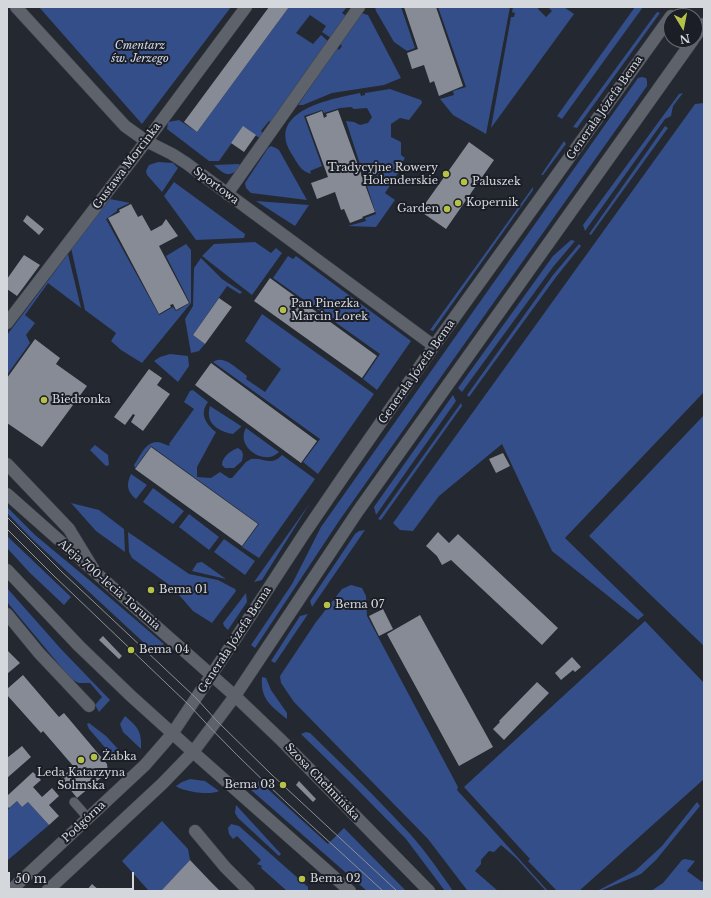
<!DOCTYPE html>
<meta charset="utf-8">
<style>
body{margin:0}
#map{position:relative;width:711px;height:898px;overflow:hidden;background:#242830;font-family:"Libre Baskerville",serif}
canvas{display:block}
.frame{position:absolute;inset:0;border:8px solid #d4d7dc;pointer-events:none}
.north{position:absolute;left:663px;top:8px;width:40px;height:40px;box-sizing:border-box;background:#1b1e26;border:1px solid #65686f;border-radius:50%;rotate:170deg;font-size:11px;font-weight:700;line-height:16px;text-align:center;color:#d4d7dc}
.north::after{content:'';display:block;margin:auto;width:14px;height:18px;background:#b6c148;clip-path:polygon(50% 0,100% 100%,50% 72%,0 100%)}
.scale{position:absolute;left:8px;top:872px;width:126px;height:18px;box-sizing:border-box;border:2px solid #d4d7dc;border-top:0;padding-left:5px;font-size:12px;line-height:14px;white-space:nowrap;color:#d4d7dc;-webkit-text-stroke:3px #1b1e26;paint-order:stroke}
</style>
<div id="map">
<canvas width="711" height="898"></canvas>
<div class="frame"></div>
<div class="north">N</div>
<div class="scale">50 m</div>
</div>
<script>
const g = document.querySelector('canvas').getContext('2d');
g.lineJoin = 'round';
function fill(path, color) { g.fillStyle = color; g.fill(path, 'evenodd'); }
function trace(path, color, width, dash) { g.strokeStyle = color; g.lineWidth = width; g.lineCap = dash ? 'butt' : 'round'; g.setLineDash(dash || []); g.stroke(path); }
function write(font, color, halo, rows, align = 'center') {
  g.font = font + ' "Libre Baskerville",serif'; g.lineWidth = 4; g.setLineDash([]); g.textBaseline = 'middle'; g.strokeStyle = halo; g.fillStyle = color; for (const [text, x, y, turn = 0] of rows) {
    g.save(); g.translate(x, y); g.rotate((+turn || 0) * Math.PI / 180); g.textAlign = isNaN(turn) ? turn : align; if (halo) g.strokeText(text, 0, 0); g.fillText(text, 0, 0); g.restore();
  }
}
const green = new Path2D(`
 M39 7H231L142 124Z
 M289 7H347L342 13 346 16 331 38 322 32 326 26 310 15 296 33 313 44 321 35 329 42 272 123 269 121 261 131 264 134 261 139 243 127 219 161H209L167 129 168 122 179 120 197 132Z
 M375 7H401L415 48 407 51 394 42 376 11Z
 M438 7H510L486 134 453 115 440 99 454 95 453 91 466 87Z
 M513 7H539L538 9 546 17 552 11 548 7H564L574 14 491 128 511 17H514L515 13 512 12Z
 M635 7H643L562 119 557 116Z
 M657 12 660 13 577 128 573 127Z
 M361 13 368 15 401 78 384 85 332 93 303 105H298L337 48 339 50 342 46 340 44Z
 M642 77 646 78 647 81V86L339 521 255 648 251 645 292 584 321 527 638 78Z
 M390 89 421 100 422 103 409 120 400 118 391 124V137L401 142V155L405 158 398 169 400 170 385 193 395 200 376 227 348 226 366 221 365 218 376 214 346 121 354 122 360 125 368 123 372 117 367 108 354 109 351 107 340 108 324 113 322 110 304 116 322 166 310 171 311 174C300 171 297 162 291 153 266 110 332 99 360 93L361 96 365 95V93Z
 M683 93 673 106 671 116 665 119 585 231 583 225 679 94Z
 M704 103V392L565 538 644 615 638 620 552 551 502 444 439 496 413 531 400 530 393 523 695 104Z
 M665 126 668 128 591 235 589 234Z
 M564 141 566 144 543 175H541Z
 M271 146 276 148 279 150 307 200 251 193 246 188 245 183 268 148Z
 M158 162 173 163 178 168 162 192 147 175 146 171 149 165Z
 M238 164 243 166C230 177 226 177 214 165Z
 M174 182 245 234 244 238 196 240 164 196Z
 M533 187V190L433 331 430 330Z
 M110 199 130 203 117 209V211L106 219 159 315 173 307 176 311 190 303 166 256 186 244 191 250V303L142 363 121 350 111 341 116 333 85 310 71 248Z
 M256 201 309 205 295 226Z
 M571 240 575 241 553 267 462 392 458 388 553 256Z
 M255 242 271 253 276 248 282 253 252 295 202 256 214 244Z
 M579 244 581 246 556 277 469 397 467 395 553 275Z
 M68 254 81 308 48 283 25 315 35 323 26 335 30 343 7 375V335Z
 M288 256 293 259 296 256 411 341 377 390 363 379 380 354 273 278Z
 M201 258 222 279 242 292 240 294 227 286 193 335 205 344 199 351 191 353 185 319 193 306 194 268Z
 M262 314 374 394 318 474 303 462 320 439 213 362C224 354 238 370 247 376L246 379 265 392 281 369 245 341Z
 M170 354 188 356 189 366 178 382 154 361 160 357Z
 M193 390 208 402C199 414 206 424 216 432L197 467V477L211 478 220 472 229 478H232L246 462 251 459C264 457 271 467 282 455L315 479 259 558 242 547 259 524 151 446 135 468 134 465C140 457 145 442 157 442 161 442 166 445 170 446L169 444 194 409 184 402 190 391Z
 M453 395 456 401 376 515 374 507Z
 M461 403 462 406 381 520 378 519Z
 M210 406 241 426V427L233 434C217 431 205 423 210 406Z
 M704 415V646L589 536Z
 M246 428 279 452C265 467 235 447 246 428Z
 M95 445 108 455 109 465 106 466 90 450Z
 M238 448 242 451 243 455 242 461 234 468H225L222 465C222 457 231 450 238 448Z
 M131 474 147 485 136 499C127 492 126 484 131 474Z
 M153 488 184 511 173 524 143 502Z
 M71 503 99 510 124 529 125 552 96 531Z
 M310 503 262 580 254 582Z
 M7 507 35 535 94 584 164 644 156 654 31 538 7 513Z
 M189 514 219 537 209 550 179 527Z
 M365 530 312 607 310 601 355 534 359 531Z
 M128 532 189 574 218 580 235 589 236 591 212 623 193 611 172 587 132 558 129 552Z
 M7 536 71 597 64 605 30 573 7 548Z
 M224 539 255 561 245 575 214 552Z
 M202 562 226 579 192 571 197 563Z
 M351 585 362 588 366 596 367 616 458 787 457 790 548 891H546L516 858 501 845 494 852 489 851 481 860V864L475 871 498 891H469L467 890 428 839 294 702 281 683 280 676 316 622 342 589Z
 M7 588 61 649 110 700 99 712 95 705 102 697 90 683H79L71 679 7 602Z
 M246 593 247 602 228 630 224 626 223 623Z
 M308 614 275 663 271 661 300 616Z
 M645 621 704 683V779L579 891H557L528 861 530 859 464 787Z
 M262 677 266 678 271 690 287 713V719C271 706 260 699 262 677Z
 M125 716C138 727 142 732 141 749L123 732 120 724Z
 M89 723 106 736 118 749 117 757 115 759 89 729 87 724Z
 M306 732 310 733C344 766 379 800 411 835 426 852 440 872 453 891H445L406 839 353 785 301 734Z
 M190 779 205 781 219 791C210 796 181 791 176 786L182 782Z
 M259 781 328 844 344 828 406 891H367L251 790Z
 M17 801 22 807 28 802 49 825 8 860 7 810Z
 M697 802 700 806 656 860 641 874 600 891H597L635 871 662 846Z
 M236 805 281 854 279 856 238 818 235 813Z
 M162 821 188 849 190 860 161 891H149L122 861Z
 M231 824 239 826 308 887V891H287L261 868 262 866 257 864 261 860 237 836 233 839 229 834 228 828Z
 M685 859 695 861 687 871 702 882 704 880V891H651L663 883 682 860Z`);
const building = new Path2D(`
 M269 7H289L197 132 184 122Z
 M404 7H436L463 86 439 96 434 81 430 83 424 65 412 69 407 53 418 49Z
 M338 110 375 212 362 217 363 218 350 223 344 209 341 210 335 192 317 199 311 183 328 177 306 117 322 111 324 118 327 116 326 114Z
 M243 126 256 135 244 152 231 143Z
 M469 142 494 160 446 229 420 211Z
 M131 204 138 217 142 215 151 231 162 225 166 219 178 236 159 246 189 303 176 310 173 304 170 305 171 307 159 314 108 218 120 212 119 210Z
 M27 215 44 229 39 235 23 221Z
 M24 255 40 265 17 296 7 289V279Z
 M270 278 377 356 362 378 254 301Z
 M219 298 232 307 205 344 193 335Z
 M35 339 60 358 56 364 87 386 42 447 7 423V378Z
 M211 363 317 441 301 463 195 385Z
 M149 369 162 378 157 385 170 394 143 431 131 422 135 415 133 414 125 425 114 417Z
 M151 447 258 524 242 546 135 469Z
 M503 453 510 466 496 473 489 459Z
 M438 532 449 543 458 534 558 628 542 645 451 560 442 565 437 556 426 546Z
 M383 609 393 629 379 636 369 616Z
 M420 615 493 747 459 766 387 634Z
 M103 636 122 656 119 659 99 640Z
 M7 650 20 663 7 674Z
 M572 657 581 667 575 672 573 670 561 680 555 673Z
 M23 675 59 717 64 713 107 764 108 772 77 798 61 778 71 769 74 770V767L43 731 41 733 7 695V689Z
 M537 682 549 693 504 740 493 729 500 722 499 721Z
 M22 746 31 757 7 778V758Z
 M33 772 41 780 33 787 42 797 52 788 59 796 49 805 59 816 49 825 28 802 22 807 17 801 9 808 7 806V796Z
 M299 781 316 799 313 802 296 785Z
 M190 860 209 880 220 891H161Z
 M92 884 100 891H86Z`);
const lane = new Path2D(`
 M74 802 88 818`);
const street = new Path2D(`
 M16 7 125 126 146 141 172 154 186 163 434 346
 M227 194 359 7
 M7 323 157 127 246 7
 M7 464 69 529 94 570
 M7 614 39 653 89 706
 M195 831 225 867 249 891`);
const secondary = new Path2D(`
 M695 37 704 24
 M7 494 235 696 281 740 429 891
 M7 570 79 646 131 696 193 752 350 891
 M10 891 145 765 172 734 232 644 304 534 345 474 434 346 671 16
 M47 891 162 784 193 752 235 696 358 511 693 40`);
const tram = new Path2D(`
 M7 517 62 572 196 698 217 721 272 775 397 891
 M7 529 53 575 190 706C250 772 318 831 383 891`);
const markers = [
 [446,174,4,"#b6c148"],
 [464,182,4,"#b6c148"],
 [458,203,4,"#b6c148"],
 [447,209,4,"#b6c148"],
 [283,310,4,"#b6c148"],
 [44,400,4,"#b6c148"],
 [151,590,4,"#b6c148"],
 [327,605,4,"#b6c148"],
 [131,650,4,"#b6c148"],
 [94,757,4,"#b6c148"],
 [81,760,4,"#b6c148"],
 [283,785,4,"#b6c148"],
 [302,879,4,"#b6c148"]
];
const parkNames = [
 ["Cmentarz",140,46],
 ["św. Jerzego",140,59]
];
const streetNames = [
 ["Generała Józefa Bema",605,108,-55],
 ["Gustawa Morcinka",127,166,-53],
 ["Sportowa",216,186,37],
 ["Generała Józefa Bema",417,372,-55],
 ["Aleja 700-lecia Torunia",109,585,41],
 ["Generała Józefa Bema",235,640,-57],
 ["Szosa Chełmińska",322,782,46],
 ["Podgórna",84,822,-43]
];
const poiNames = [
 ["Tradycyjne Rowery",438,168,"right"],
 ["Holenderskie",438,181,"right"],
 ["Paluszek",472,182],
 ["Kopernik",466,203],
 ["Garden",439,209,"right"],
 ["Pan Pinezka",291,304],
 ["Marcin Lorek",291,317],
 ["Biedronka",52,400],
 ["Bema 01",159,590],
 ["Bema 07",335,605],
 ["Bema 04",139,650],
 ["Żabka",102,757],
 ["Leda Katarzyna",81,773,"center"],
 ["Solmska",81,786,"center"],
 ["Bema 03",275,785,"right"],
 ["Bema 02",310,879]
];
fill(green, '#334e89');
fill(building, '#868b95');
trace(lane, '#41444b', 10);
trace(street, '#41444b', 13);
trace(secondary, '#41444b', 13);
trace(lane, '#5d626b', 9);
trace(street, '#5d626b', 12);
trace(secondary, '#5d626b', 12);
trace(tram, '#8c8f95', 1);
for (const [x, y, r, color] of markers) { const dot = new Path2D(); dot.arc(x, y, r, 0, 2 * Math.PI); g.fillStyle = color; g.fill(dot); trace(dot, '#1b1e26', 1.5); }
write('italic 11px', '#d2dcee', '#1b1e26', parkNames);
write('11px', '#d4d7dc', '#1b1e26', streetNames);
write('11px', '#d4d7dc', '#1b1e26', poiNames, 'left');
</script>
